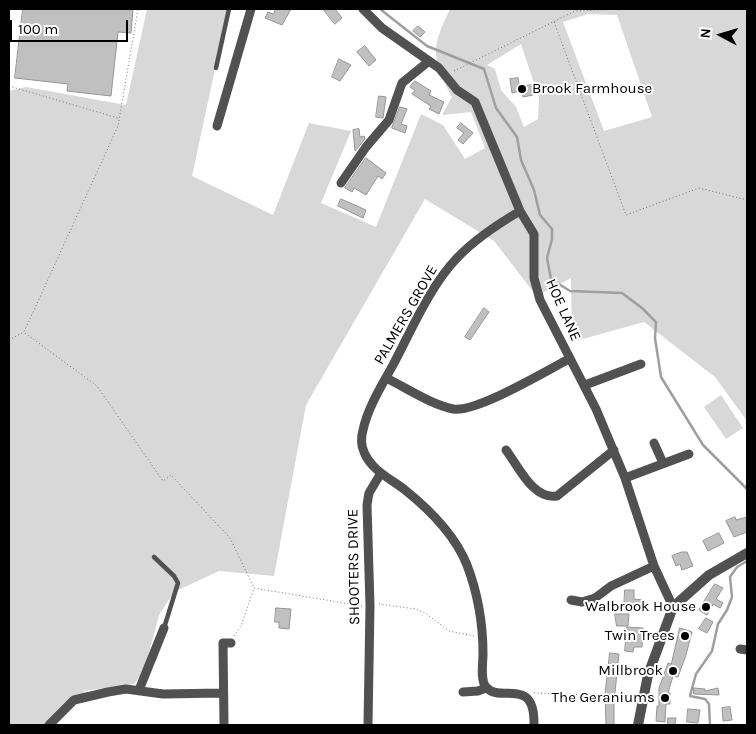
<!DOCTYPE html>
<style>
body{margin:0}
#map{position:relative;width:756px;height:734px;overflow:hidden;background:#fff;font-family:Karla,sans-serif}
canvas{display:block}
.frame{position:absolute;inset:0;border:10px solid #000;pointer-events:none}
.north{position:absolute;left:696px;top:10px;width:50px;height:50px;-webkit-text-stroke:4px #fff;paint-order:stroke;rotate:276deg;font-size:14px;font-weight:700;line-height:20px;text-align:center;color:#000}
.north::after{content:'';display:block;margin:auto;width:18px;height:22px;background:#000;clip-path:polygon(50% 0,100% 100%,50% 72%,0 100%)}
.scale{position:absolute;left:10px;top:20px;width:118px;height:22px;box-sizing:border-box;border:2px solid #000;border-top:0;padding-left:6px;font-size:15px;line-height:18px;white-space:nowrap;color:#000;-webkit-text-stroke:4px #fff;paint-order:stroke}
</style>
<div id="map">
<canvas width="756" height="734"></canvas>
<div class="frame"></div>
<div class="north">N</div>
<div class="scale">100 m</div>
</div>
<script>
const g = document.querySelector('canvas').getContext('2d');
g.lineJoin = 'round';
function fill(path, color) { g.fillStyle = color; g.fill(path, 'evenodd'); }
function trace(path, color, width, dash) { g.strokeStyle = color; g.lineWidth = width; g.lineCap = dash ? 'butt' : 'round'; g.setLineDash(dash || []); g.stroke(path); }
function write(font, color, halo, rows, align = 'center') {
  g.font = font + ' Karla,sans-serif'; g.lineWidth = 4; g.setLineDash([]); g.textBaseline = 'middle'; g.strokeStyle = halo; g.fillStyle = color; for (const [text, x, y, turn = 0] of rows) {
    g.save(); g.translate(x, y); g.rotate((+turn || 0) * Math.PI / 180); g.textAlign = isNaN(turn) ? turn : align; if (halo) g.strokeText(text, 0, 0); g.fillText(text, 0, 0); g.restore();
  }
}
const green = new Path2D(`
 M147 9H228L192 176 273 215 309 123 351 131 321 203 376 227 421 114 443 125 465 159 485 148 471 112 442 115 452 97C431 58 431 48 450 9H747V421L715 377 644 322 572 342 571 278 547 291 535 294 494 241 425 199 306 405 274 576 219 571 174 592 159 615 144 672 134 684 83 691 92 695 83 697 49 725H9V91L26 87 126 105ZM588 14 617 15 652 117 604 131 563 22ZM521 44 539 98 538 119 524 127 516 107 501 90 495 69 487 65Z
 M721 395 743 428 726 439 704 407Z`);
const stream = new Path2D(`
 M380 9 427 46 484 69 496 108 517 137 521 160 534 190 540 215 552 229V239L547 258 551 279 570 291 622 293 642 308 656 322 655 338 661 377 703 445 747 489
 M710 725 709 704 705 699 690 696 696 674 712 651 718 624 727 610 732 597 730 577 737 567 747 561`);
const building = new Path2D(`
 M23 9H133L131 33 118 32 111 96 67 91 68 84 15 78Z
 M276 9H291L282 25 265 18 268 12 273 14Z
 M323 9H335L342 18 335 24Z
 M418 26 425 32 420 37 413 31Z
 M365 46 376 60 369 66 357 52Z
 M339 59 351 65 340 81 332 77Z
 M518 78 520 91 512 93 510 79Z
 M415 81 431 91 429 95 444 102 439 114 429 109 431 106 412 94 415 90 410 87Z
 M531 85 533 95 523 97 521 87Z
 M379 96 386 97 383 118 376 117Z
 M400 107 407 109 401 124 407 126 405 133 392 128Z
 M461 123 473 133 463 144 458 140 464 133 457 128Z
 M359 129 360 137 364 136 365 139 355 151 353 130Z
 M366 158 386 173 382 179 378 176 366 195 354 188 352 192 345 188Z
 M341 199 366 210 363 218 338 206Z
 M484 308 489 312 470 340 465 337Z
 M735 517 736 520 747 517V532L734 537 726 521Z
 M719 533 724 543 708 551 703 541Z
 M682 552H687L693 566 682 570 680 564 676 566 672 556Z
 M715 584 723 588 716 599 723 603 720 608 713 604 707 615 699 610Z
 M625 590H634V599L643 600 642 607 634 606V611L624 610Z
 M276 608 291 609 289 629 279 628V622H275Z
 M615 614H629L628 626H617Z
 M706 618 713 622 707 633 699 629Z
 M627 627 643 628 642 647H634L633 652 625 651Z
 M680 628 692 632 686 655 678 677 673 676 668 693H670V704H666L665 722 656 721 657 706H659V688L668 663 671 664Z
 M610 653 619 654 614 702V725H606L605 694Z
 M694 688 705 689V691L718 688 719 695 694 694Z
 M730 707 732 720 723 721 722 708Z
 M688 709 700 710 698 723 687 722Z
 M668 718H676L675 725H668Z`);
const path = new Path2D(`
 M554 22 626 215 699 188 747 200
 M454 71 575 11 623 9
 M9 86 118 118
 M25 333 97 386 163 481 171 475 230 538 254 588
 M9 340 24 332 118 126 138 9
 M379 604 416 609 425 613 449 631 475 636
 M234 636 241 626 254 588 362 606
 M534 693 635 696`);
const service = new Path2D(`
 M216 68 229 9
 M154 557 174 576 178 583 164 628`);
const minor = new Path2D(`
 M363 9 382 28 439 68 457 90 475 102 520 211 534 234V278L540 300 596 409 625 478 654 566 673 607
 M217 126 251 9
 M341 183 366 147 389 120 402 83 429 61
 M520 211C498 224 475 239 457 258 430 286 411 331 393 365 382 385 368 407 363 430 361 437 361 445 364 452 371 470 391 479 405 490 430 510 455 535 467 565 478 594 483 623 483 654 483 663 480 680 486 687 500 704 535 675 534 725
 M386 378C407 388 430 404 453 409 476 413 546 371 569 359
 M585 385 641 364
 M654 443 663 463
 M506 450C519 467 533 500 557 496L614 450
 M625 478 689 454
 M571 600 582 602 595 598 611 586 654 566
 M740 649 747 650
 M139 690 164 628
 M463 692 478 691 486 688
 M49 725 74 700 108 692 126 689 163 694 222 693
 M224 725 223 643H231
 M368 725 370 606 367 505 369 493 381 473`);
const tertiary = new Path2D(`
 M638 725 648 675 673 607 709 575 747 553`);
const markers = [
 [522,89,5,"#000"],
 [706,607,5,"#000"],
 [685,636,5,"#000"],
 [673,671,5,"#000"],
 [665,698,5,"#000"]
];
const poiNames = [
 ["Brook Farmhouse",532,89,"left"],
 ["Walbrook House",696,607],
 ["Twin Trees",675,636],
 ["Millbrook",663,671],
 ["The Geraniums",655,698]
];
const streetNames = [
 ["HOE LANE",563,310,66],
 ["PALMERS GROVE",406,315,-60],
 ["SHOOTERS DRIVE",354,567,-91]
];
fill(green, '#d8d8d8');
trace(stream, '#9f9f9f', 2.5);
fill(building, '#c0c0c0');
trace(building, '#959595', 1);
trace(path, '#737373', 1, [1, 2.5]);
trace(service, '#515151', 4.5);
trace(minor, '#515151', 9);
trace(tertiary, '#515151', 10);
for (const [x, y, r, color] of markers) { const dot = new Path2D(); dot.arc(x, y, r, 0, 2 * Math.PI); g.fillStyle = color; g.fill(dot); trace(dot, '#fff', 2); }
write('15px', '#000', '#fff', poiNames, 'right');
write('15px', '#000', '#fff', streetNames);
</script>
